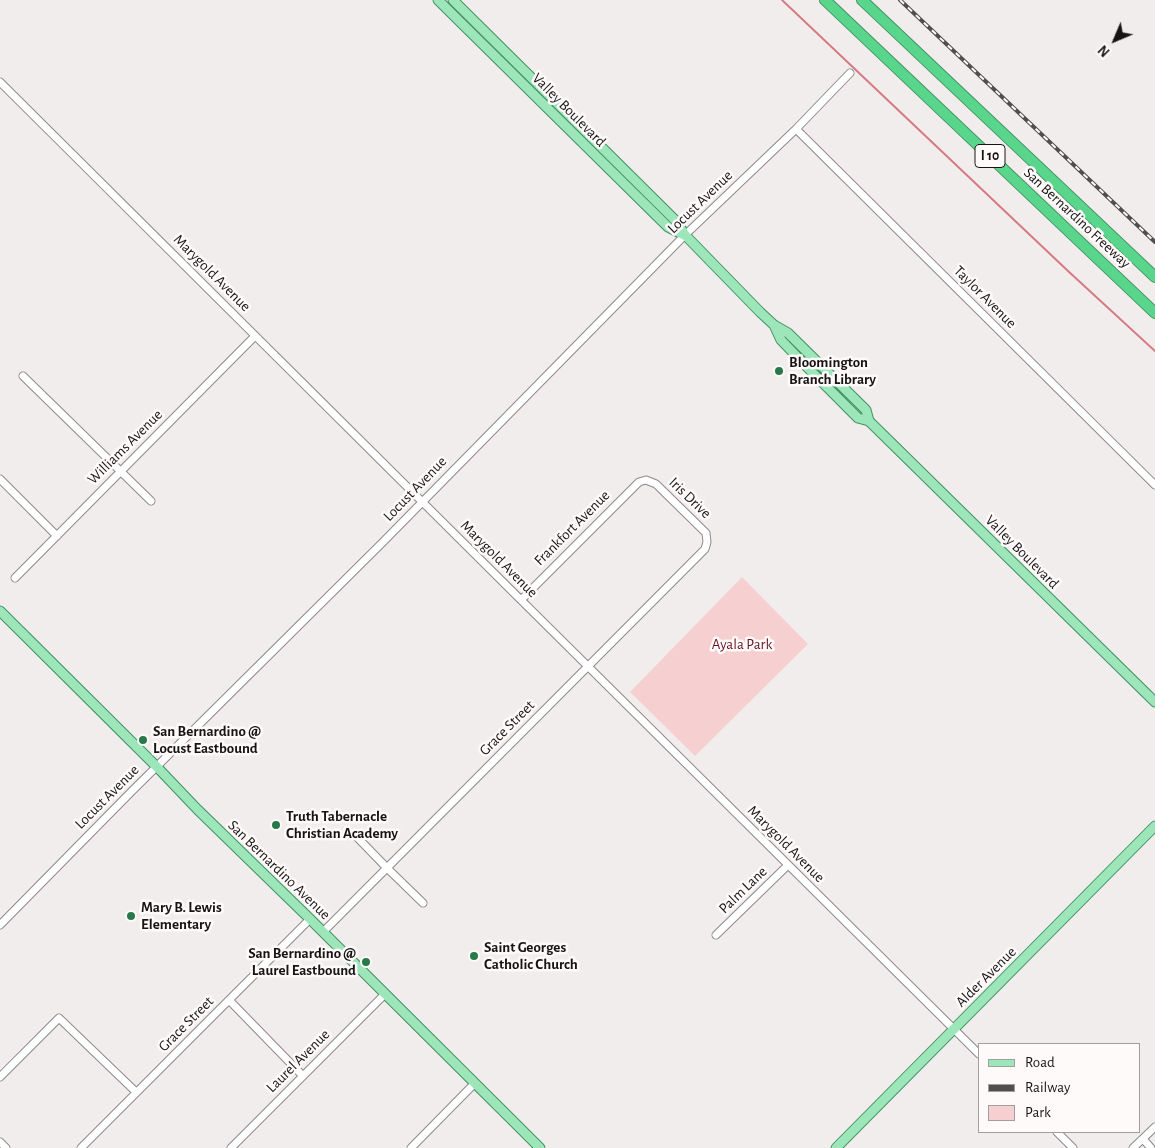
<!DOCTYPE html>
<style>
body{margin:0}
#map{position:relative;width:1155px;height:1148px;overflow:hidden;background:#f2eded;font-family:"Alegreya Sans",sans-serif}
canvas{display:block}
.legend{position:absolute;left:978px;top:1043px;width:162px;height:90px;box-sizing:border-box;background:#fffafa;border:1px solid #a29e9e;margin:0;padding:6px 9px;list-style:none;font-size:15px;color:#161414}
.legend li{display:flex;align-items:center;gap:10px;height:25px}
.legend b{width:25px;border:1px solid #a29e9e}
.north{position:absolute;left:1090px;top:15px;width:50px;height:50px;-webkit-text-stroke:4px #fffafa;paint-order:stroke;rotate:225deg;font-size:14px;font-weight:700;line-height:20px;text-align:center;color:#161414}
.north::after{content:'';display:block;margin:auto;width:18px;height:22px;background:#161414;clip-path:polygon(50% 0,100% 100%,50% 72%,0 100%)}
</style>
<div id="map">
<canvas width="1155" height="1148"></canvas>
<ul class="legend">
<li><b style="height:6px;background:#9ce6ba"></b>Road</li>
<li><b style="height:6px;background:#514e4e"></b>Railway</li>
<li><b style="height:14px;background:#f6cfd1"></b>Park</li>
</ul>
<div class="north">N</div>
</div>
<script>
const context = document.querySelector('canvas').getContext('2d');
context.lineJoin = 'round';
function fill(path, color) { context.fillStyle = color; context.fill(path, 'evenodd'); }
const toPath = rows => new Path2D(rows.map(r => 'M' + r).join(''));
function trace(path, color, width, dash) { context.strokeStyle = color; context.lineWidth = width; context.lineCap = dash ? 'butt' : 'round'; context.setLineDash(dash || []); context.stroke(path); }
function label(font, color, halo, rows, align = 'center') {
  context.font = font + ' "Alegreya Sans",sans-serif'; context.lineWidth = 5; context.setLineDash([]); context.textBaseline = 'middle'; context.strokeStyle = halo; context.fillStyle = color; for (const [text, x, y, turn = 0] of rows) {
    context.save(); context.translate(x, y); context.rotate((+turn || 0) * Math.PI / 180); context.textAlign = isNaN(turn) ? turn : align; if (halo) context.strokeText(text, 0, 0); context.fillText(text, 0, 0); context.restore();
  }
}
const green = toPath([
 [742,577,808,644,695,756,630,692]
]);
const stream = toPath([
 [782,0,1068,271,1155,351]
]);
const minor = toPath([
 [0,82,521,600,979,1054],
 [796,129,1155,485],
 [23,376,151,501],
 [0,479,57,536],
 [15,578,255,336],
 [355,835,387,868,423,903],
 [0,925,131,792,383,542,685,235,796,129,850,73],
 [323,932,705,549,707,542,706,533,656,484,646,480,639,482,521,600],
 [716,935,788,865],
 [229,1000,303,1076],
 [0,1077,59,1018,136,1092],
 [1057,1132,1073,1148],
 [1143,1139,1151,1148],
 [0,1142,6,1148],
 [81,1148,310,919],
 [231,1148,385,994],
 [411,1148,475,1083],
 [1133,1148,1155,1127]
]);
const major = toPath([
 [438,0,668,227,684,235],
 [453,0,677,222,685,235,760,312,774,325,788,333,866,410,869,421,1155,702],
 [774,325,781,340,806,366,858,418,869,421],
 [0,611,157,767,197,809,310,919,540,1148],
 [836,1148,1155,826]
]);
const highway = toPath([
 [825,0,1155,313],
 [862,0,1155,277]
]);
const rail = toPath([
 [900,0,1155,242]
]);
const markers = [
 [779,371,5,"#27794a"],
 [143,740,5,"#27794a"],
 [276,825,5,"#27794a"],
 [131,916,5,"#27794a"],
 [474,956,5,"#27794a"],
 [366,962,5,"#27794a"]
];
const shields = [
 [990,156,30]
];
const shieldNames = [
 ["I 10",990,156]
];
const streetNames = [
 ["Valley Boulevard",569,110,45],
 ["Locust Avenue",700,202,-44],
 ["San Bernardino Freeway",1077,218,43],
 ["Marygold Avenue",212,273,45],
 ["Taylor Avenue",985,297,45],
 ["Williams Avenue",125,447,-45],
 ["Locust Avenue",415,489,-46],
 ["Iris Drive",690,498,44],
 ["Frankfort Avenue",572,528,-45],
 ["Valley Boulevard",1022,552,45],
 ["Marygold Avenue",499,559,45],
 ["Grace Street",507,728,-45],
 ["Locust Avenue",107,797,-45],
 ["Marygold Avenue",786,844,45],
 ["San Bernardino Avenue",279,870,44],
 ["Palm Lane",743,890,-44],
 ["Alder Avenue",986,977,-45],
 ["Grace Street",186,1024,-45],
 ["Laurel Avenue",298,1061,-45]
];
const poiNames = [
 ["Bloomington",789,362],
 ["Branch Library",789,379],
 ["San Bernardino @",153,731],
 ["Locust Eastbound",153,748],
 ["Truth Tabernacle",286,816],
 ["Christian Academy",286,833],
 ["Mary B. Lewis",141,907],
 ["Elementary",141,924],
 ["Saint Georges",484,947],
 ["Catholic Church",484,964],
 ["San Bernardino @",356,953,"right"],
 ["Laurel Eastbound",356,970,"right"]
];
const parkNames = [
 ["Ayala Park",742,644]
];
fill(green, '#f6cfd1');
trace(stream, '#d57a83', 2);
trace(minor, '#8e898a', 9);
trace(major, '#429162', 11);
trace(highway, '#429162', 12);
trace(minor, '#fff', 7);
trace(major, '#9ce6ba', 9);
trace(highway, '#5ad58c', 10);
trace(rail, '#514e4e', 4);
trace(rail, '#fffafa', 2, [5.5]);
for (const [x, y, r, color] of markers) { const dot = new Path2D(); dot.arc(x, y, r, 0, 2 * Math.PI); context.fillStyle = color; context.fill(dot); trace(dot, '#fffafa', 2); }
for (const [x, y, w] of shields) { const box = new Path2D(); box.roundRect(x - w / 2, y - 11.5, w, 23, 4); context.fillStyle = '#fffafa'; context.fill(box); trace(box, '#161414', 1); }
label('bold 14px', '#161414', null, shieldNames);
label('15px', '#161414', '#fffafa', streetNames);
label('bold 15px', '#161414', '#fffafa', poiNames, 'left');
label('15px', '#661425', '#fffafa', parkNames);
</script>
